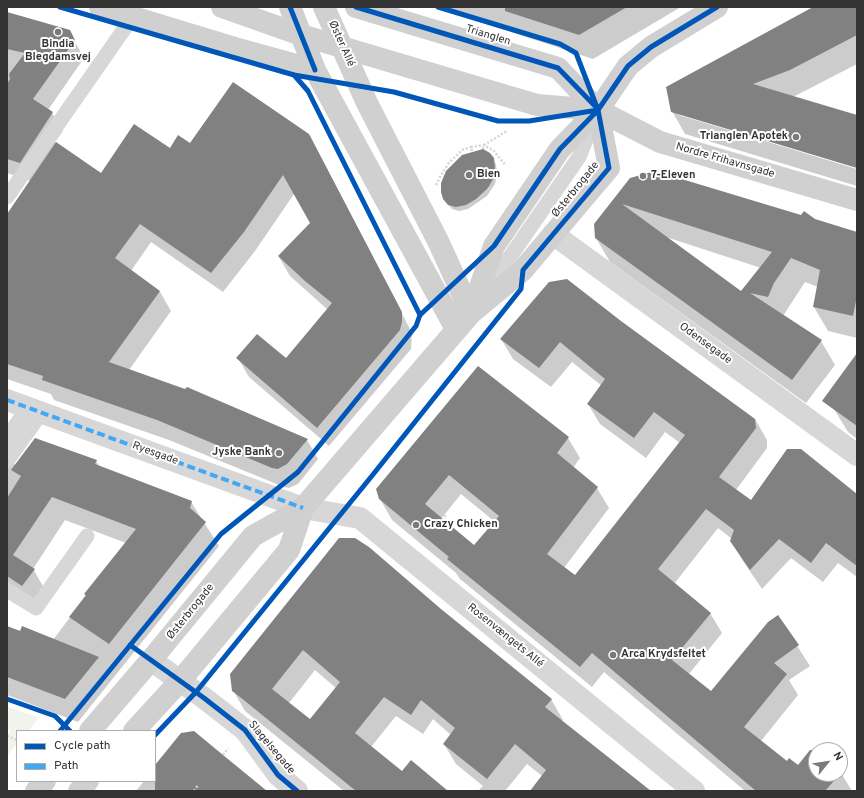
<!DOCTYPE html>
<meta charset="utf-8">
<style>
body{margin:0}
#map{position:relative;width:864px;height:798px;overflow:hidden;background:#fff;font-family:Overpass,sans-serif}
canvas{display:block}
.frame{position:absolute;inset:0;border:8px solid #333;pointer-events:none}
.legend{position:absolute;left:16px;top:730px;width:140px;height:52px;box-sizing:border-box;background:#fff;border:1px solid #adadad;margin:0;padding:5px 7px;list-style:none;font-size:12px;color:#333}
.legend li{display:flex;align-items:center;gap:8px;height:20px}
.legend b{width:20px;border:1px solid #adadad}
.north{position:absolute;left:808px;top:742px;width:40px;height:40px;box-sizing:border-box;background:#fff;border:1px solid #adadad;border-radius:50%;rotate:60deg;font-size:11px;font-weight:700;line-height:16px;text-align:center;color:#333}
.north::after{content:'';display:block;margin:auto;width:14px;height:18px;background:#7a7a7a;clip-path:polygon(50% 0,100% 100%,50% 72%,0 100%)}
</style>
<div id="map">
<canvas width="864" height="798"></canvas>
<div class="frame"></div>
<ul class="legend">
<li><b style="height:5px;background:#0057b8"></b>Cycle path</li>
<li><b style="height:5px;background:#3fa9f5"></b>Path</li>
</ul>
<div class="north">N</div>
</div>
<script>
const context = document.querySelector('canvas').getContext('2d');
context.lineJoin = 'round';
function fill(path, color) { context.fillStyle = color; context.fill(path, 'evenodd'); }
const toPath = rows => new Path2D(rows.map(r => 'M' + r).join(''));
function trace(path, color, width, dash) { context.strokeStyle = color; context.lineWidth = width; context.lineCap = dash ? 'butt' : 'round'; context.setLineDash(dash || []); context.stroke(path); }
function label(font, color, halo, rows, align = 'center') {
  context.font = font + ' Overpass,sans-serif'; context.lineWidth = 4; context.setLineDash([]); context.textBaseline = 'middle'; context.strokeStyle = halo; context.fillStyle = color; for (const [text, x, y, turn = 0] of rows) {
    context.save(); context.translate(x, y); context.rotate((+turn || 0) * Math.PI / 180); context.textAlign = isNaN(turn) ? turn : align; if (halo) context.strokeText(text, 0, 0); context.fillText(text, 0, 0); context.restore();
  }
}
const green = toPath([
 [7,706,39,718,28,731,17,731,17,744,7,756,7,740,10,730,7,729]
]);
const shadow = toPath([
 [435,7,681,7,593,59],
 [815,7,857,7,857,64,793,97,857,116,857,167,679,113,679,115,857,169,857,186,685,134,672,111],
 [7,13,69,31,84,58,48,110,52,113,63,131,55,142,102,174,190,144,233,83,310,136,412,333,411,349,329,446,249,377,238,358,286,359,328,310,290,276,279,257,311,223,294,194,255,251,223,292,151,242,131,271,160,292,171,311,129,370,307,440,318,459,298,484,289,488,284,487,169,440,54,400,51,394,7,379,7,215,31,181,7,173],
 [493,159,496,164,497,174,495,184,487,196,468,209,459,211,452,209,447,203],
 [631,179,815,220,857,233,857,338,828,331,814,307,818,287,805,282,783,316,821,341,835,365,806,403,610,262,596,238],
 [666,237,761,268,741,293],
 [621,322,755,419,767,440,767,448,736,490,751,501,857,496,857,577,838,563,823,582,791,558,762,589,743,561,731,541,732,539,718,528,674,584,710,613,722,633,689,674,711,692,778,616,810,666,789,680,798,695,761,741,787,762,798,766,814,748,816,750,816,774,840,774,840,771,852,791,745,791,604,672,592,687,460,579,456,573,392,520,380,499,377,490,568,438,580,458,573,468,597,488,609,508,564,568,575,577,680,443,665,432,646,458,600,424,588,404,602,386,572,362,551,387,513,359,501,339],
 [461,494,495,522,474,547,441,519],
 [857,372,857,439,848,432,834,409],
 [35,439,96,461,100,467,191,502,219,546,78,722,7,695,7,627,53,640,86,596,85,594,126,543,65,520,33,569,47,593,35,609,7,590,7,441,15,454,12,459,16,466],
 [340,539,440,610,551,699,563,720,561,722,648,791,531,791,542,776,527,764,506,790,508,791,478,791,483,786,456,764,444,744,451,735,433,719,423,734,396,716,371,747,402,772,440,791,344,791,245,711,233,690],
 [315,670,336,688,310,720,289,703],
 [155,767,266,791,136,791,144,781,155,781]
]);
const building = toPath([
 [505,7,627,7,579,35,505,11],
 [813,7,857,7,857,35,790,70,753,84,857,115,857,168,671,112,666,87],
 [7,12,70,30,75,40,33,99,53,112,20,163,7,159,7,84,10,79,9,74,25,53,7,49],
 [233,82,309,134,402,312,402,322,400,330,317,428,236,358,257,334,286,358,332,303,305,281,278,256,310,223,283,175,244,232,211,273,140,224,115,258,160,291,109,362,185,389,187,387,308,439,287,464,278,469,272,468,157,420,42,380,43,376,7,364,7,214,56,142,101,173,134,124,170,148,178,135,190,143],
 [483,149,490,153,494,158,495,169,493,179,488,188,476,199,466,205,456,207,448,205,443,199,441,192,441,183,446,171,462,155],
 [655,171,801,215,804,211,815,219,857,232,857,296,853,316,813,307,820,270,791,258,774,283,768,297,750,293,822,340,792,380,595,238,594,224,630,178],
 [622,204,772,252,741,291],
 [567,279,621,321,755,419,756,428,719,477,751,500,787,449,801,449,857,494,857,566,826,543,811,563,779,539,750,570,730,541,734,530,706,509,658,569,711,613,672,660,711,691,768,622,778,615,799,645,774,663,787,674,744,727,787,761,789,758,798,765,810,750,816,750,816,774,840,774,825,791,756,791,592,653,580,667,447,559,449,557,379,499,376,489,478,366,569,437,557,453,598,487,547,554,575,575,685,435,654,412,634,438,587,404,605,379,560,342,539,368,500,339,549,282],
 [449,475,499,516,474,545,425,504],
 [857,353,857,426,822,401],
 [35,438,97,460,95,464,192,501,190,508,206,522,109,644,69,617,86,595,84,594,136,529,52,497,13,555,35,569,22,586,7,576,7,498,21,476,11,470],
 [339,538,355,538,369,547,441,609,552,699,545,707,651,791,530,791,546,770,515,744,487,779,443,744,455,728,421,700,411,715,384,697,355,733,402,771,411,760,448,791,356,791,240,697,232,691,230,674],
 [303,650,340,682,310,719,272,689],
 [7,626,20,631,22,626,99,657,65,699,7,677],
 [194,731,223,755,267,791,155,791,155,765,181,733]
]);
const path = toPath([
 [483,149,484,145,507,131],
 [472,151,471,147,484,145,494,151,506,166],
 [436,185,440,177,448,164,462,150,471,147],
 [488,188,491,190],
 [442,520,446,515],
 [7,687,10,679],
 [7,736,17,740],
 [223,755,228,748],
 [194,791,198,785]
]);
const lane = toPath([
 [7,197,127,25,129,17],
 [483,296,579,157,595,117],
 [7,438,28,407],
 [7,461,42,412],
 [7,590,36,608,87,536]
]);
const street = toPath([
 [553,234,857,455],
 [7,400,303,508,360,518,694,791],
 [151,660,204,698,245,730,278,775,297,791]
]);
const secondary = toPath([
 [100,7,235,48,315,70],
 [222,7,301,35,537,105,598,110],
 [290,7,315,70,456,329],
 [324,7,367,103,438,241,471,313],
 [356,7,558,68,598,110,660,142,857,200],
 [471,313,494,246,560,149,598,110,628,66,651,47,717,7],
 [90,731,151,660,253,536,303,508,471,313,523,270,609,168,598,110],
 [134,731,180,681,289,550,303,508],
 [36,791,45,781],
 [79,791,88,781]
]);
const quiet = toPath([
 [7,400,303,508]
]);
const cycleway = toPath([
 [60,7,294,75,394,92,498,121,529,121,598,110,576,53,560,44,438,7],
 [290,7,315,70],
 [356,7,558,68,595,106],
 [294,75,308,91,420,315],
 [130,645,204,698,245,730,278,775,297,791],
 [7,699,55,716,70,731],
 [60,731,221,534,298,472,416,326,420,315,494,246,560,149,598,110,628,66,651,47,717,7],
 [155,735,196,692,371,477,521,289,523,270,609,168,598,110]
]);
const markers = [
 [58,32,4,"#7a7a7a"],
 [796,137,4,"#7a7a7a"],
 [469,175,4,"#7a7a7a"],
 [643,176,4,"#7a7a7a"],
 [279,453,4,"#7a7a7a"],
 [416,525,4,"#7a7a7a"],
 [613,655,4,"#7a7a7a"]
];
const streetNames = [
 ["Trianglen",488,36,17],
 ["Øster Allé",341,44,66],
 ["Nordre Frihavnsgade",725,161,16],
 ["Østerbrogade",576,190,-51],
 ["Odensegade",705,344,36],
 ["Ryesgade",155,454,20],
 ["Østerbrogade",191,612,-51],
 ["Rosenvængets Allé",505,636,39],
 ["Slagelsegade",271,748,50]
];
const poiNames = [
 ["Bindia",58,45,"center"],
 ["Blegdamsvej",58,58,"center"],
 ["Trianglen Apotek",788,137,"right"],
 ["Bien",477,175],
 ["7-Eleven",651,176],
 ["Jyske Bank",271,453,"right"],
 ["Crazy Chicken",424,525],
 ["Arca Krydsfeltet",621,655]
];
fill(green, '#f1f4ed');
fill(shadow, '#0003');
fill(building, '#818181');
trace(path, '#d5d5d5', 2.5, [2, 2]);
trace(lane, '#d7d7d7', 15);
trace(street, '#d7d7d7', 22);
trace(secondary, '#d0d0d0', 22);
trace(quiet, '#3fa9f5', 4, [8, 4]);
trace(cycleway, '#0057b8', 5);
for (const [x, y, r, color] of markers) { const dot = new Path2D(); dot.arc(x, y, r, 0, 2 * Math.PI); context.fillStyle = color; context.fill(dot); trace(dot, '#fff', 1.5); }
label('11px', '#333', '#fff', streetNames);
label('bold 11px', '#333', '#fff', poiNames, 'left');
</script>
